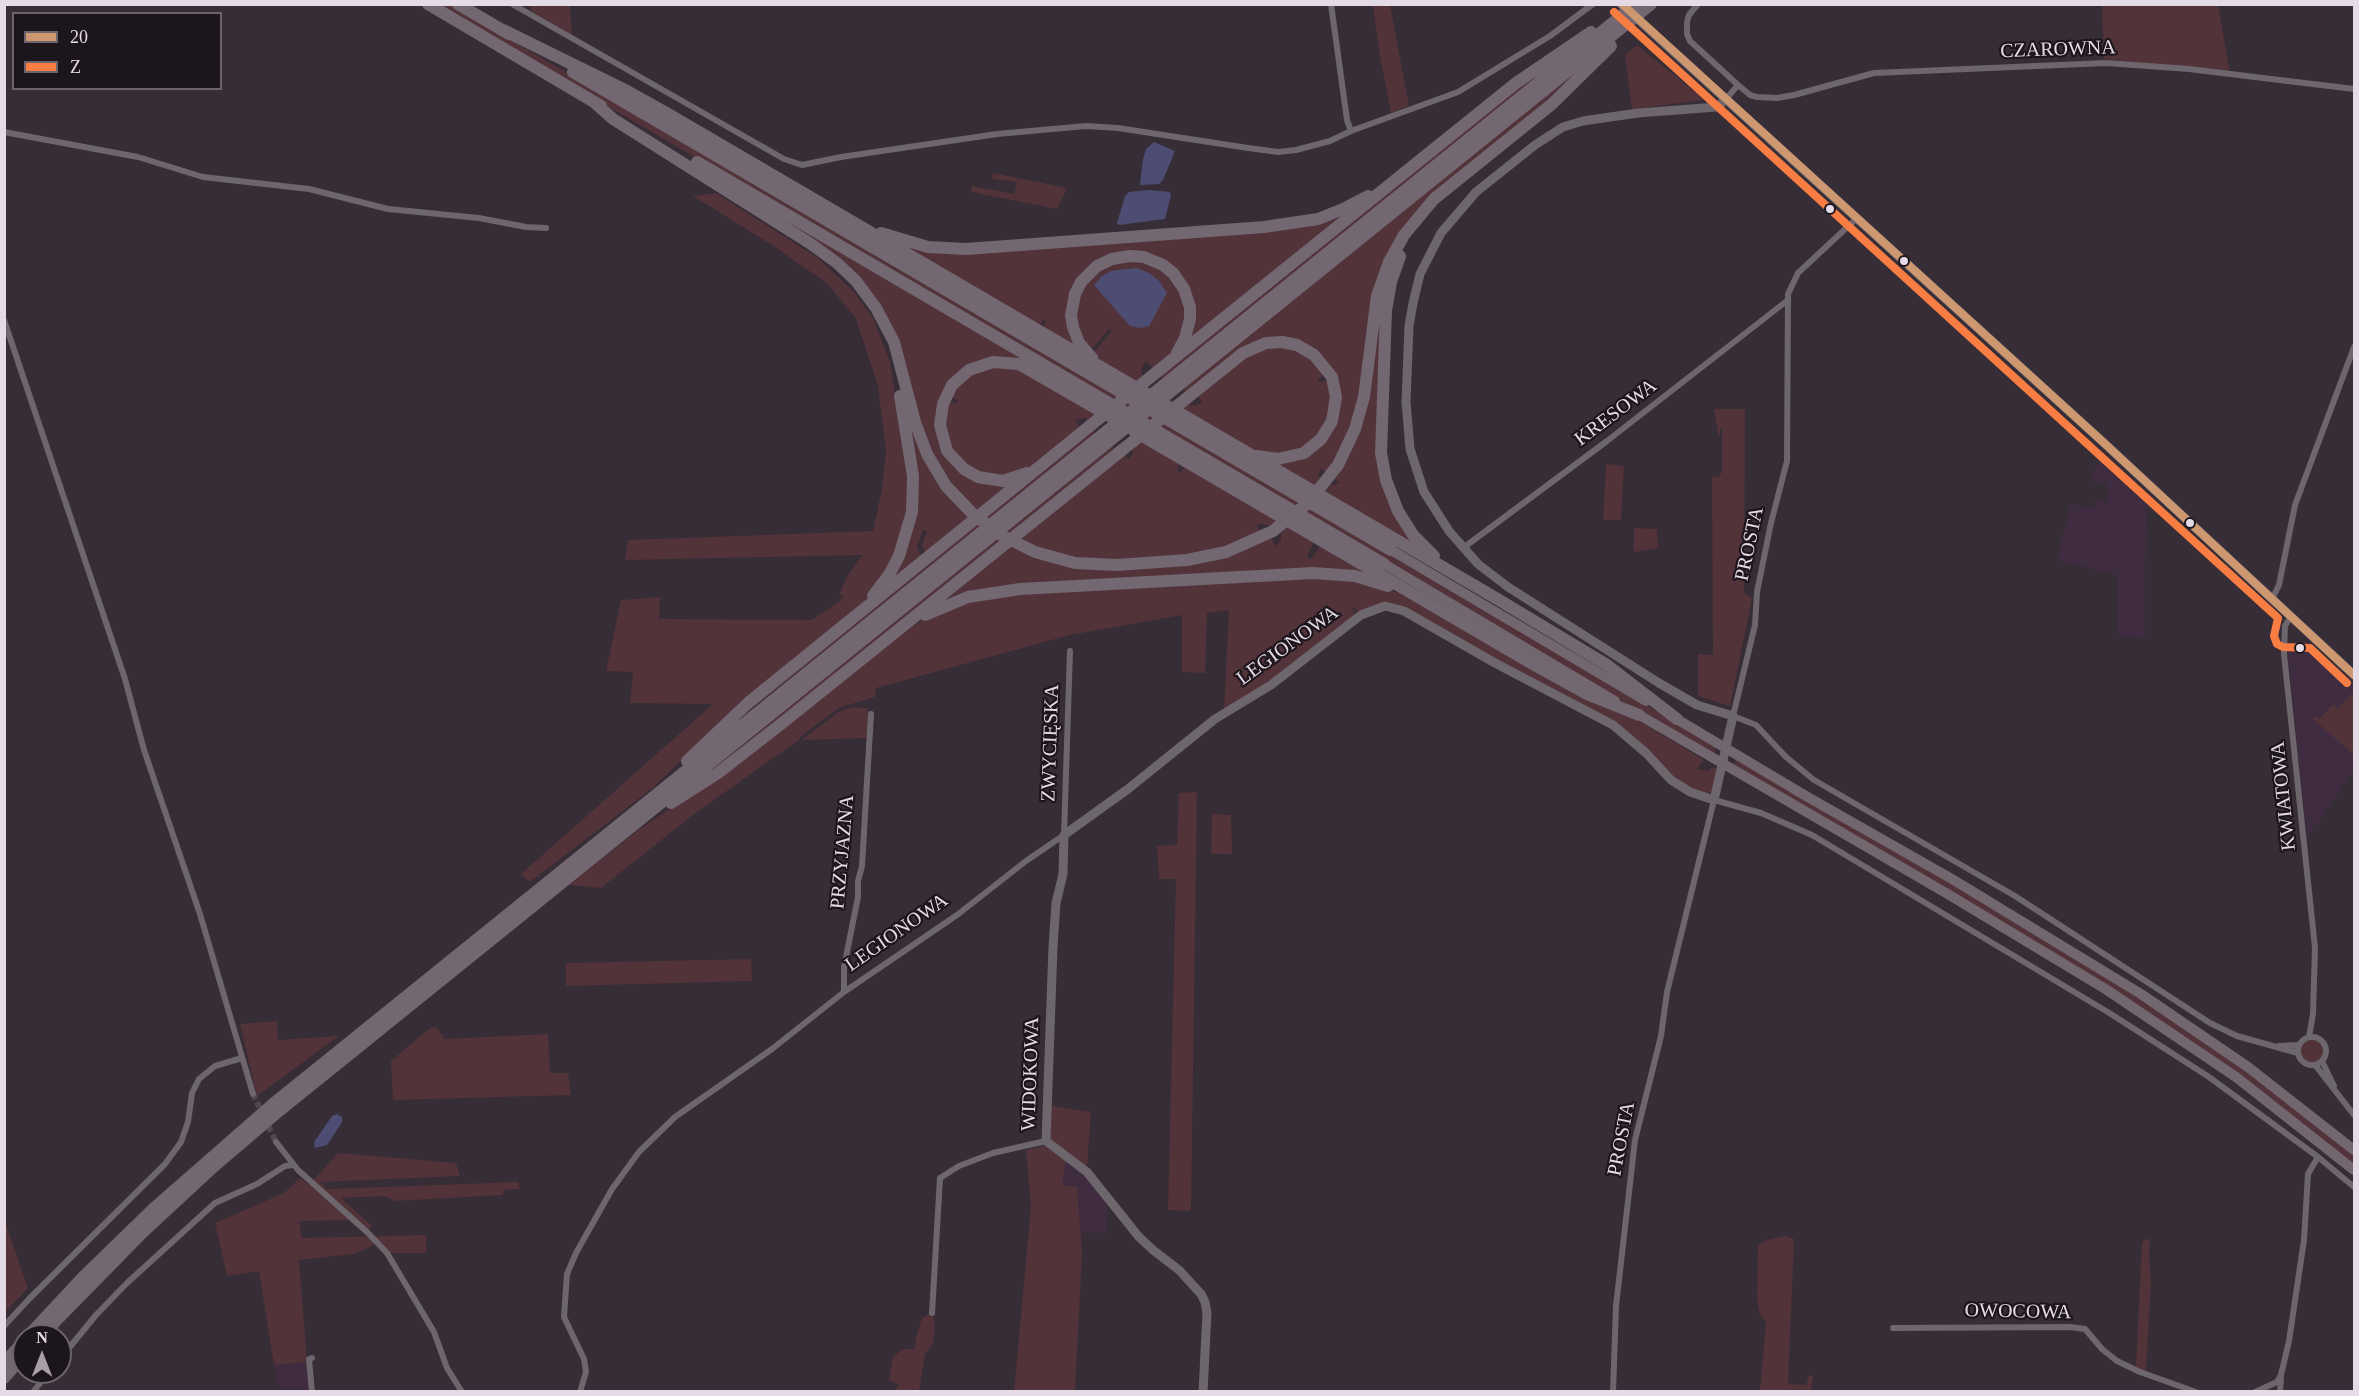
<!DOCTYPE html>
<meta charset="utf-8">
<style>
body{margin:0}
#map{position:relative;width:2359px;height:1396px;overflow:hidden;background:#362d36;font-family:Georgia,serif}
canvas{display:block}
.frame{position:absolute;inset:0;border:6px solid #e5dbe6;pointer-events:none}
.legend{position:absolute;left:12px;top:12px;width:210px;height:78px;box-sizing:border-box;background:#1c151c;border:2px solid #6c646d;margin:0;padding:8px 10px;list-style:none;font-size:18px;color:#e5dbe6}
.legend li{display:flex;align-items:center;gap:12px;height:30px}
.legend b{width:30px;border:2px solid #6c646d}
.north{position:absolute;left:12px;top:1324px;width:60px;height:60px;box-sizing:border-box;background:#1c151c;border:2px solid #6c646d;border-radius:50%;rotate:0deg;font-size:16px;font-weight:700;line-height:24px;text-align:center;color:#e5dbe6}
.north::after{content:'';display:block;margin:auto;width:21px;height:27px;background:#a89ea8;clip-path:polygon(50% 0,100% 100%,50% 72%,0 100%)}
</style>
<div id="map">
<canvas width="2359" height="1396"></canvas>
<div class="frame"></div>
<ul class="legend">
<li><b style="height:8px;background:#cd976f"></b>20</li>
<li><b style="height:8px;background:#f77d43"></b>Z</li>
</ul>
<div class="north">N</div>
</div>
<script>
const context = document.querySelector('canvas').getContext('2d');
context.lineJoin = 'round';
function fill(path, color) { context.fillStyle = color; context.fill(path, 'evenodd'); }
const toPath = rows => new Path2D(rows.map(r => 'M' + r).join(''));
function trace(path, color, width, dash) { context.strokeStyle = color; context.lineWidth = width; context.lineCap = dash ? 'butt' : 'round'; context.setLineDash(dash || []); context.stroke(path); }
function label(font, color, halo, rows, align = 'center') {
  context.font = font + ' Georgia,serif'; context.lineWidth = 4.5; context.setLineDash([]); context.textBaseline = 'middle'; context.strokeStyle = halo; context.fillStyle = color; for (const [text, x, y, turn = 0] of rows) {
    context.save(); context.translate(x, y); context.rotate((+turn || 0) * Math.PI / 180); context.textAlign = isNaN(turn) ? turn : align; if (halo) context.strokeText(text, 0, 0); context.fillText(text, 0, 0); context.restore();
  }
}
const built = toPath([
 [2100,462,2146,504,2145,638,2118,637,2118,575,2057,560,2071,504,2093,509,2096,500,2108,502,2107,483,2092,481,2094,469],
 [2307,642,2354,687,2354,769,2307,838,2287,643],
 [1066,1161,1077,1166,1106,1198,1106,1233,1080,1233,1077,1187,1061,1185],
 [307,1362,309,1391,279,1391,274,1365]
]);
const green = toPath([
 [435,5,451,5,1716,746,1714,755],
 [530,5,570,5,572,35,531,11],
 [1373,5,1390,5,1409,106,1391,113,1379,51],
 [2102,5,2218,5,2230,73,2104,59],
 [1580,42,1163,379,1161,377,1155,382,1152,380,1467,126],
 [1637,45,1705,100,1632,109,1625,55],
 [1590,60,1400,234,1361,393,1341,452,1326,473,1321,468,1318,475,1321,480,1313,489,1266,462,1284,462,1335,423,1329,368,1271,339,1182,397,1180,396,1185,391,1183,388],
 [993,173,1067,188,1057,209,971,192,972,186,1014,194,1017,182,992,179],
 [713,178,1152,434,1205,466,1028,366,967,368,938,415,961,470,1018,481,977,513,938,467,870,293],
 [716,193,818,258,854,292,873,318,890,362,910,485,901,545,876,588,861,604,726,717,654,787,530,882,521,874,713,704,630,703,633,672,606,671,621,600,660,597,659,619,812,620,840,601,843,595,839,595,847,577,862,555,625,560,628,540,873,531,882,489,886,451,878,386,856,319,828,284,772,245,693,196],
 [1360,206,1185,346,1191,329,1176,274,1118,254,1071,298,1082,353,1043,328,1046,322,1043,320,1039,326,888,240,915,247,1237,233],
 [1121,260,1150,262,1173,278,1187,309,1182,338,1168,357,1153,369,1146,361,1141,370,1143,377,1136,383,1096,358,1094,352,1112,331,1109,329,1090,351,1076,325,1078,297,1092,274],
 [1380,309,1379,462,1426,554,1323,495,1332,484,1335,485,1339,483,1335,479,1345,464],
 [1281,345,1312,357,1323,376,1318,378,1319,382,1329,380,1332,393,1327,426,1299,452,1261,454,1179,408,1186,402,1193,406,1201,403,1202,402,1196,394,1246,354],
 [992,366,1021,370,1098,413,1089,421,1084,418,1075,420,1080,428,1025,471,1008,476,975,471,957,457,944,432,948,402,957,403,958,400,951,397,964,378],
 [1714,409,1745,409,1744,592,1752,599,1730,706,1698,696,1698,654,1713,655,1712,477,1718,477,1722,472,1722,429,1720,428,1720,435,1718,434],
 [911,426,922,455,970,519,925,552,922,545,927,532,923,530,917,546,921,556,882,591,906,547],
 [1095,427,1097,428,1094,432,1095,434,700,751,734,718],
 [1141,438,1180,462,1177,470,1180,473,1186,466,1280,519,1270,526,1259,524,1257,526,1262,533,1208,553,1107,562,1054,554,1020,540,1123,452,1128,459,1130,458,1133,453,1132,445],
 [1121,442,1125,444,838,672,680,795,1112,445,1114,448],
 [1606,464,1624,466,1621,520,1603,520],
 [1290,526,1314,541,1307,557,1311,559,1321,545,1386,582,1359,575,1015,587,933,608,1007,546,1055,563,1233,555,1271,538,1276,546,1281,540,1281,532],
 [1634,528,1657,529,1658,548,1634,552],
 [1329,577,1384,587,1403,595,1637,720,1704,760,1697,769,1708,771,1713,767,1718,769,1711,792,1706,794,1683,786,1651,753,1532,679,1402,607,1359,612,1353,607,1352,608,1355,615,1285,672,1224,710,1229,610,1207,613,1205,673,1182,672,1182,615,1070,635,876,688,875,697,838,708,800,737,799,740,694,814,601,888,569,885,637,831,714,779,890,642,919,622,945,609,994,596],
 [2354,691,2354,755,2313,719,2315,716,2319,719,2333,704,2338,708],
 [852,707,868,708,867,738,802,740,839,712],
 [1736,757,2041,936,2208,1043,2354,1154,2354,1165,2239,1076,1734,767],
 [1197,792,1191,1209,1190,1211,1168,1210,1176,879,1159,879,1157,846,1177,845,1179,793],
 [1212,814,1231,815,1232,854,1211,854],
 [751,959,752,981,566,986,566,963],
 [277,1021,278,1040,339,1036,257,1096,240,1024],
 [436,1027,445,1039,548,1034,550,1073,568,1073,571,1095,393,1100,391,1061,430,1028],
 '2301 1051a11 11 0 1 1 22 0a11 11 0 1 1-22 0Z',
 [1050,1106,1091,1112,1087,1167,1051,1140],
 [1044,1146,1066,1161,1062,1185,1077,1187,1082,1253,1075,1391,1014,1392,1031,1206,1026,1150],
 [338,1153,456,1163,460,1176,320,1182,327,1189,518,1182,520,1189,503,1190,503,1195,395,1201,384,1196,341,1198,372,1226,367,1232,354,1220,299,1221,302,1238,426,1235,426,1253,387,1253,378,1243,354,1254,299,1260,307,1362,274,1365,259,1271,227,1276,215,1223,284,1193,300,1178,309,1185],
 [5,1222,28,1288,5,1312,4,1312],
 [1785,1236,1794,1239,1788,1384,1806,1385,1809,1376,1813,1375,1811,1391,1760,1391,1766,1323,1760,1314,1757,1299,1758,1245,1767,1240],
 [2150,1238,2149,1255,2151,1280,2146,1371,2136,1367,2142,1242],
 [932,1313,935,1326,933,1343,925,1354,919,1391,895,1391,899,1384,889,1380,893,1357,903,1349,915,1349,916,1337,922,1318]
]);
const water = toPath([
 [1154,142,1175,151,1163,180,1159,184,1140,185,1143,159,1146,149],
 [1148,190,1170,192,1171,195,1165,219,1119,225,1117,223,1125,196,1129,192],
 [1136,268,1149,273,1159,281,1167,293,1149,326,1141,328,1130,326,1094,285,1102,276,1111,271],
 [337,1114,342,1117,342,1122,327,1145,315,1148,314,1142,332,1116]
]);
const streetTunnel = toPath([
 [253,1094,276,1142]
]);
const street = toPath([
 [512,4,784,159,802,165,841,157,997,134,1086,126,1118,128,1248,148,1278,152,1296,150,1330,141,1351,131,1458,92,1550,36,1593,4],
 [1331,4,1347,120,1351,131],
 [1698,4,1689,15,1687,22,1687,34,1690,41,1738,85,1750,95,1757,97,1777,98,1794,95,1874,73,2106,63,2189,69,2354,89],
 [1726,99,1738,85],
 [4,132,138,157,203,177,309,189,388,209,479,218,526,227,546,228],
 [1857,218,1798,273,1788,294,1787,461,1771,523,1757,592,1755,625,1733,716,1756,725,1786,757,1814,780,2015,896,2210,1023,2237,1036,2298,1053],
 [4,320,125,679,144,750,200,914,253,1094],
 [1463,548,1607,441,1788,300],
 [2272,599,2279,585,2295,505,2354,347],
 [2291,616,2285,626,2284,654,2315,948,2313,1014,2309,1037],
 [844,992,844,967,858,897,858,881,862,866,871,714],
 '2298 1051a14 14 0 1 1 28 0a14 14 0 1 1-28 0Z',
 [2279,1046,2299,1045],
 [2322,1061,2334,1086],
 [2315,1065,2354,1115],
 [276,1142,298,1170,367,1232,387,1253,434,1332,447,1368,462,1392],
 [932,1313,940,1178,959,1166,993,1153,1046,1141],
 [4,1326,30,1298,165,1164,181,1142,188,1122,192,1093,199,1079,215,1066,242,1058],
 [1893,1328,2070,1327,2085,1329,2102,1349,2117,1361,2140,1372,2196,1392],
 [312,1358,309,1359,312,1392],
 [60,1359,96,1315,127,1283,215,1203,257,1184,285,1166,293,1165],
 [33,1392,49,1372],
 [580,1392,586,1372,584,1359,564,1317,567,1274,576,1253,612,1189,639,1152,675,1117,772,1049,844,992,957,915,1026,861,1064,835,1070,651],
 [1613,1392,1616,1306,1635,1140,1661,1036,1667,992,1714,800,1761,813,1812,835,2111,1014,2209,1077,2318,1157,2354,1187],
 [2255,1392,2277,1382,2281,1375,2289,1341,2304,1240,2308,1174,2318,1157],
 [2280,1392,2281,1378]
]);
const secondary = toPath([
 [1621,4,2103,442,2354,675],
 [1203,1392,1207,1313,1205,1302,1201,1294,1179,1270,1153,1250,1139,1237,1087,1172,1046,1141,1053,947,1056,903,1063,874,1064,835,1128,789,1215,719,1271,685,1361,615,1385,606,1404,611,1495,663,1613,725,1646,753,1671,780,1690,792,1714,800,1733,716,1697,705,1659,683,1508,587,1478,564,1449,531,1424,492,1410,449,1406,402,1409,326,1413,303,1420,274,1441,233,1476,192,1535,145,1563,127,1583,121,1638,113,1717,107,1726,99]
]);
const primary = toPath([
 [1391,550,1646,701],
 [1384,564,1615,701],
 [1634,712,1946,893,2107,990,2236,1077,2354,1170],
 [1670,715,1806,796,1952,879,2141,994,2248,1067,2354,1150]
]);
const highway = toPath([
 [428,4,601,106],
 [458,4,509,34],
 [503,30,627,91,670,115,1494,597,1607,665,1677,719],
 [573,72,1391,550],
 [595,103,613,119,811,244,837,263,856,281,876,308,894,342,915,422,927,454,946,486,972,513,1001,535,1035,552,1075,563,1117,565,1187,560,1226,552,1273,531,1308,503,1338,465,1355,429,1364,397,1377,296,1389,262,1404,235,1434,199,1552,104,1611,46],
 [697,162,1384,564],
 [881,233,928,247,966,249,1264,227,1318,219,1343,209,1368,196],
 [1400,256,1391,282,1386,311,1381,453,1386,480,1398,511,1413,535,1434,556],
 [1092,358,1079,343,1073,327,1071,315,1075,294,1081,282,1097,266,1112,259,1130,256,1144,257,1163,265,1173,273,1184,289,1190,307,1190,319,1185,338,1177,353],
 [1134,431,1538,667,1587,694,1639,715],
 [1027,473,1003,481,978,477,964,469,947,451,940,425,943,404,952,385,969,370,993,362,1019,364,1111,417],
 [873,596,889,575,899,556,912,512,913,476,900,396],
 [925,615,968,597,1020,589,1313,573,1355,576,1388,586],
 [687,761,748,703,1091,425,1516,83,1591,32],
 [671,803,718,773,781,724,1243,353,1266,343,1282,342,1297,345,1314,355,1332,377,1336,397,1332,421,1321,439,1304,453,1278,459,1257,456],
 [28,1336,82,1278,153,1209,273,1104,1636,4],
 [41,1336,143,1232,211,1169,279,1111,1651,4],
 [4,1363,24,1341],
 [4,1378,24,1355]
]);
const bus1 = toPath([
 [1622,4,2103,442,2354,675]
]);
const bus2 = toPath([
 [1614,12,2278,618,2274,636,2277,644,2283,647,2310,648,2347,683]
]);
const markers = [
 [1830,209,5,"#e5dbe6"],
 [1904,261,5,"#e5dbe6"],
 [2190,523,5,"#e5dbe6"],
 [2300,648,5,"#e5dbe6"]
];
const streetNames = [
 ["CZAROWNA",2058,50,-2],
 ["KRESOWA",1616,413,-37],
 ["PROSTA",1750,544,-78],
 ["LEGIONOWA",1288,646,-36],
 ["ZWYCIĘSKA",1051,743,-88],
 ["KWIATOWA",2284,796,-96],
 ["PRZYJAZNA",843,852,-85],
 ["LEGIONOWA",897,933,-35],
 ["WIDOKOWA",1031,1074,-88],
 ["PROSTA",1622,1139,-79],
 ["OWOCOWA",2018,1312,1]
];
fill(built, '#402c40');
fill(green, '#52333a');
fill(water, '#4d4d74');
trace(streetTunnel, '#504750', 6, [6, 3]);
trace(street, '#6d666d', 6);
trace(secondary, '#6d666d', 9);
trace(primary, '#72666f', 10);
trace(highway, '#736771', 12);
trace(bus1, '#cd976f', 8);
trace(bus2, '#f77d43', 8);
for (const [x, y, r, color] of markers) { const dot = new Path2D(); dot.arc(x, y, r, 0, 2 * Math.PI); context.fillStyle = color; context.fill(dot); trace(dot, '#1c151c', 2); }
label('20px', '#e5dbe6', '#1c151c', streetNames);
</script>
